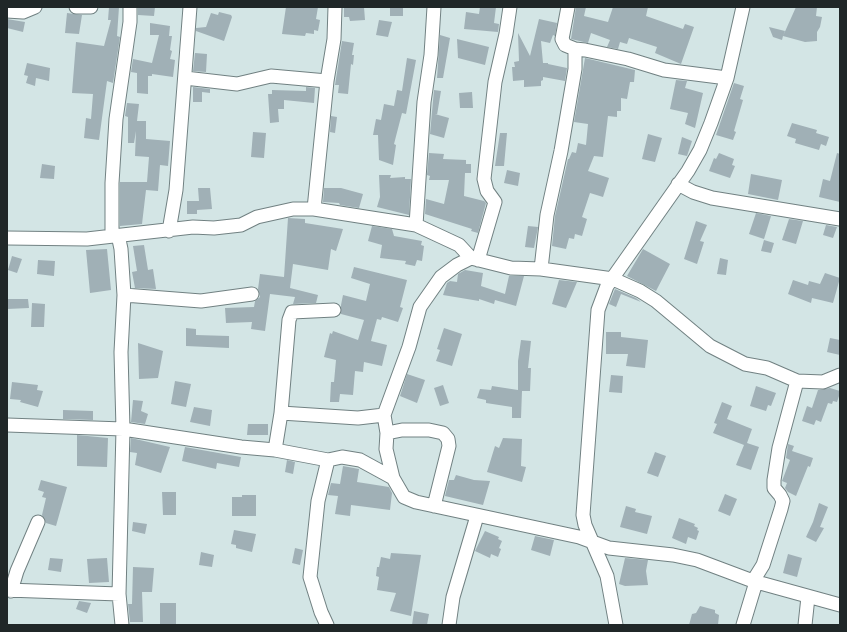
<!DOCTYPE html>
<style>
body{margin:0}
#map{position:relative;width:847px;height:632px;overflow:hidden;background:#d3e5e5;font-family:Helvetica,sans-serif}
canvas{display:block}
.frame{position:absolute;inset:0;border:8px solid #202728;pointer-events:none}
</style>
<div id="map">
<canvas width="847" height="632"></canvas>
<div class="frame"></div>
</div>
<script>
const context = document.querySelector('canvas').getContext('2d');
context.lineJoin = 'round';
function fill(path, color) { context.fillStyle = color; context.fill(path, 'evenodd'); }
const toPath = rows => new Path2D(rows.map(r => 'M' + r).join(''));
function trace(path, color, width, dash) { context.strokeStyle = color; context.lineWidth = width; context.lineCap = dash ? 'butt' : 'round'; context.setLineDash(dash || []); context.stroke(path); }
const building = toPath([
 [109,7,119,7,117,36,120,37,113,83,107,81,99,140,84,138,86,118,91,119,93,94,72,93,76,42,104,46,111,20,108,20],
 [138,7,155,7,154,16,138,15],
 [286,7,318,7,316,19,320,20,318,31,314,30,314,34,306,33,305,36,282,34],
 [344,7,364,7,365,20,350,21,349,17,344,17],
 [390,7,403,7,403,16,390,16],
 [480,7,496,7,494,23,499,24,498,32,464,29,466,12,479,14],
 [576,7,586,7,584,16,608,22,613,7,648,7,646,16,683,29,685,24,694,27,681,64,655,53,657,47,629,38,627,44,620,42,618,49,607,47,610,40,591,33,588,43,571,39],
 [796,7,817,7,816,16,822,17,820,27,817,32,817,41,805,42,783,36,782,40,773,37,769,27,785,31,783,36],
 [219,12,231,15,232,17,224,41,196,31,196,28,206,27,211,13,218,15],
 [67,13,82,15,79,34,65,33],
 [7,19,25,22,23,32,7,28],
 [539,19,557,23,555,36,553,35,550,43,541,41,543,63,548,63,548,64,567,68,565,81,543,77,543,80,541,81,541,86,524,87,524,80,513,81,512,67,515,67,514,62,519,61,518,33,530,56],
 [379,20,392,22,388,37,376,35],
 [150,23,170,26,169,36,172,36,170,50,172,51,170,59,175,60,173,77,152,74,152,76,148,76,148,94,137,93,137,73,131,72,133,59,152,63,159,35,150,35],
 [440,35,450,38,443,78,437,78],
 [457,39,489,47,485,65,458,58],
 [342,41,354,43,352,55,354,55,353,65,351,64,348,94,338,93,339,85,335,85],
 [195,53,207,54,206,72,193,71],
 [407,58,416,60,406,114,402,113,394,144,396,145,393,165,379,160,378,135,373,135,376,119,381,120,384,104,394,106,397,90,402,91],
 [585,58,635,70,634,82,630,82,627,99,621,98,621,111,617,111,617,117,608,116,603,157,594,156,588,171,609,178,603,197,590,193,582,217,587,219,582,236,575,234,574,239,569,238,566,249,552,246,555,216,568,159,569,159,572,152,576,153,578,143,586,145,588,124,574,122],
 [27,63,50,68,49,81,36,78,35,86,26,83,28,76,24,75],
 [676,80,687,81,685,88,703,93,695,128,685,124,688,113,670,109],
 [734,83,744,86,740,99,743,100,734,131,736,132,733,140,716,135],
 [193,87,210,89,210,93,202,92,202,102,193,102],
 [306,87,315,88,314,103,284,100,284,109,278,109,279,122,270,123,268,94,272,94,272,90,306,91],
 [434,90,441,91,437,115,435,114,449,118,444,138,430,134],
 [472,92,473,108,460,108,459,93],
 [127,103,139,104,137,121,146,121,146,139,170,141,168,166,160,165,158,191,146,190,142,224,120,226,120,182,147,182,149,157,135,156,136,131,134,143,128,143,128,117,125,116],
 [331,116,337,117,335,133,330,132],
 [792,123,817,130,816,133,829,137,826,146,821,144,819,150,795,143,796,139,787,136],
 [253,132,266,133,264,158,251,157],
 [500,133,507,133,504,166,495,166],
 [648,134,662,138,655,162,642,159],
 [682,137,692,141,687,156,678,154],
 [429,153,444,154,443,159,466,160,466,164,471,164,471,173,465,173,464,196,484,201,486,203,478,233,471,231,472,229,425,214,426,199,444,204,449,180,429,180,430,176,427,175],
 [719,153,734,159,732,165,735,166,730,178,709,171,714,158,716,159],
 [837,153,840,154,840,202,819,197,823,179,830,181],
 [42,164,55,166,54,179,40,178],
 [507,170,520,173,518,186,504,183],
 [751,174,782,180,778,200,748,194],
 [379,175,391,175,390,178,405,177,405,179,411,179,409,215,377,207,380,197],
 [198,188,210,188,212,209,197,210,197,214,187,214,187,201,199,201],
 [324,188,341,188,363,194,359,208,340,205,339,203,323,202],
 [756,213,771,216,764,239,749,234],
 [288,218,305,219,305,223,343,229,336,251,331,249,328,270,293,264,290,288,318,295,316,303,293,304,295,297,270,294,265,331,251,329,252,322,226,323,225,308,254,307,255,301,260,297,258,289,260,274,284,277],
 [789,219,803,221,796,244,782,240],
 [696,221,707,225,700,241,704,242,697,264,684,259],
 [826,225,837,227,833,238,823,235],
 [372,226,392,229,394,236,422,241,421,245,424,246,422,261,417,260,415,266,405,264,406,261,380,258,382,245,368,241],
 [528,226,538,227,534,248,525,247],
 [764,240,774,243,771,253,761,251],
 [144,245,148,270,153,269,156,289,135,288,132,272,137,271,133,246],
 [107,249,111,290,90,293,86,250],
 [643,249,670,264,656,291,627,276],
 [12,256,22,259,17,273,8,270],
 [720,258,728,260,726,275,717,274],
 [38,260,55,261,54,276,37,274],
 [354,267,407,280,400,307,403,308,398,322,382,317,381,320,377,319,371,341,387,345,382,366,364,362,363,372,355,371,353,395,340,394,339,402,330,402,331,382,334,382,336,360,324,357,330,333,332,334,333,331,358,340,364,320,341,314,341,305,343,295,366,301,370,284,351,278],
 [465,270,483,273,481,286,505,294,509,276,524,276,516,306,495,300,494,304,479,299,479,301,443,295,447,283,450,281,457,282,458,274],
 [825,273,840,278,833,303,812,298,811,303,788,294,793,280,808,285,809,281,820,284],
 [559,280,577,282,566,308,552,304],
 [615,289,636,298,641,302,621,294,616,307,609,304],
 [7,299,28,299,29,308,7,309],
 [32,303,45,304,44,327,31,327],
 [186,328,196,329,196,335,229,336,229,348,186,346],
 [444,328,462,334,452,366,436,361,440,350,437,349],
 [606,332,621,332,621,337,648,340,645,368,626,366,628,354,606,354],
 [830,338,840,340,840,355,827,352],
 [521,340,531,341,528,368,531,368,530,391,522,391,521,418,512,418,512,407,486,403,486,400,477,398,480,389,491,390,492,386,518,390,518,361],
 [138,343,163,351,158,378,139,379],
 [407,374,425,380,417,403,400,396],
 [611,375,623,376,622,393,609,392],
 [175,381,191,384,186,407,171,404],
 [12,382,38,385,37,390,43,391,38,407,20,402,21,400,10,399],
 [443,385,449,403,440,406,434,388],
 [756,386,776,393,771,406,768,405,766,411,750,406],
 [830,388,840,391,840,393,837,402,833,401,832,404,828,403,821,422,816,420,814,425,802,421,807,406,812,408,818,390],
 [133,400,143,401,141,411,148,414,145,424,131,422],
 [722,402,732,406,727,419,752,429,747,443,759,447,751,470,736,465,744,445,713,433,717,424,714,423],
 [194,407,212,410,210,426,190,422],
 [63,410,93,411,93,420,63,419],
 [248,424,268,424,268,435,247,435],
 [77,435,108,438,107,467,77,466],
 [131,438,170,447,161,473,135,465,137,453,130,452],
 [503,438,522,439,521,466,526,467,522,482,487,472,495,446,499,448],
 [788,444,794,446,792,451,813,458,810,467,808,466,796,496,788,492,785,488,787,483,782,481,790,460,786,458],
 [185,447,241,457,239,467,217,463,216,469,182,461],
 [655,452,666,456,658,477,647,473],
 [287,460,295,462,293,474,285,472],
 [343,466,359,469,357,482,389,487,392,493,390,510,351,505,350,516,335,514,338,496,328,495,331,483,340,484],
 [456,475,474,480,490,481,483,505,445,496,449,480,454,480],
 [41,480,67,487,56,526,46,523,42,515,46,498,42,497,44,492,38,490],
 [162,492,176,492,176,515,163,515],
 [725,494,737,499,730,516,718,511],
 [242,495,256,495,256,516,232,516,232,497,242,497],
 [819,503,828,507,820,527,824,528,816,542,806,537,813,522],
 [626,506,636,509,635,512,652,516,647,534,620,527],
 [679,518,695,524,694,526,698,528,697,530,699,531,696,540,688,537,686,544,672,538],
 [133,522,147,524,145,534,132,531],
 [234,530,256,534,252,552,236,548,236,545,231,544],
 [485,531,499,537,498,539,502,541,499,548,501,549,498,557,491,554,490,558,475,551],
 [535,536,554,540,550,556,531,550],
 [295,548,303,550,300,565,292,563],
 [201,552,214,555,212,567,199,565],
 [391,553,421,555,411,616,390,611,396,593,377,590,379,577,376,576,377,567,379,567,381,557,390,559],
 [788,554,802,558,797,577,783,573],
 [50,558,63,559,61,572,48,570],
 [107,558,109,582,89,583,87,559],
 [625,558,648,560,646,571,648,585,625,586,619,584],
 [133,567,154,568,152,592,142,592,143,622,130,622,128,604,132,604],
 [79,601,91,603,87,613,76,609],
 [160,603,176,603,176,625,160,625],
 [700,606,715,610,715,613,719,615,718,625,689,625,692,614,696,613],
 [414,611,429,614,427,625,412,625]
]);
const minor = toPath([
 [76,7,91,7],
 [7,11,23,12,35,7],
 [575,49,585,50,628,59,664,70,727,78],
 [185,78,237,84,271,76,327,81],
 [678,184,693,192,712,198,840,219],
 [314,209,327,81,334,39,335,7],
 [416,225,424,102,431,55,434,7],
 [169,231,176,190,190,7],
 [118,235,121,249,124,295,121,352,123,429,119,594,122,625],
 [112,236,112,183,116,119,130,22,130,7],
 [7,238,87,239,193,227,214,228,241,225,257,217,293,209,314,209,416,225,459,245,471,258,511,268,541,269,613,279,640,291,656,301,710,346,745,364,767,368,797,381,823,382,840,375],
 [478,260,495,202,487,191,484,179,495,82,506,34,510,7],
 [541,269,547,215,561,151,575,69,575,49,565,45,562,39,568,7],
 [124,295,201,301,252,294],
 [281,413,358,418,384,415],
 [7,425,123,429,241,447,275,450,328,460,342,457,360,460,393,478,404,497,416,502,579,537,609,548,673,555,697,560,753,581,763,565,781,509,783,501,780,495,774,488,774,480,779,448,797,381],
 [387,433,402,430,429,430,443,433,448,439,449,446,434,506],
 [275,450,281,413,289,320,292,312,334,310],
 [393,478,386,449,387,433,384,415,409,347,420,307,441,277,457,265,471,258],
 [753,581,840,605],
 [7,590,119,594],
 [11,591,17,571,38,522],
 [327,625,321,612,310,577,318,501,328,460],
 [449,625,453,597,477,516],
 [616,625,607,576,585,525,583,515,598,310,607,286,688,171,700,150,711,123,727,78,743,7],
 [743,625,756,582],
 [805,625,808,597]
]);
fill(building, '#a0b0b6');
trace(minor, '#718182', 15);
trace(minor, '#fff', 13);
</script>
